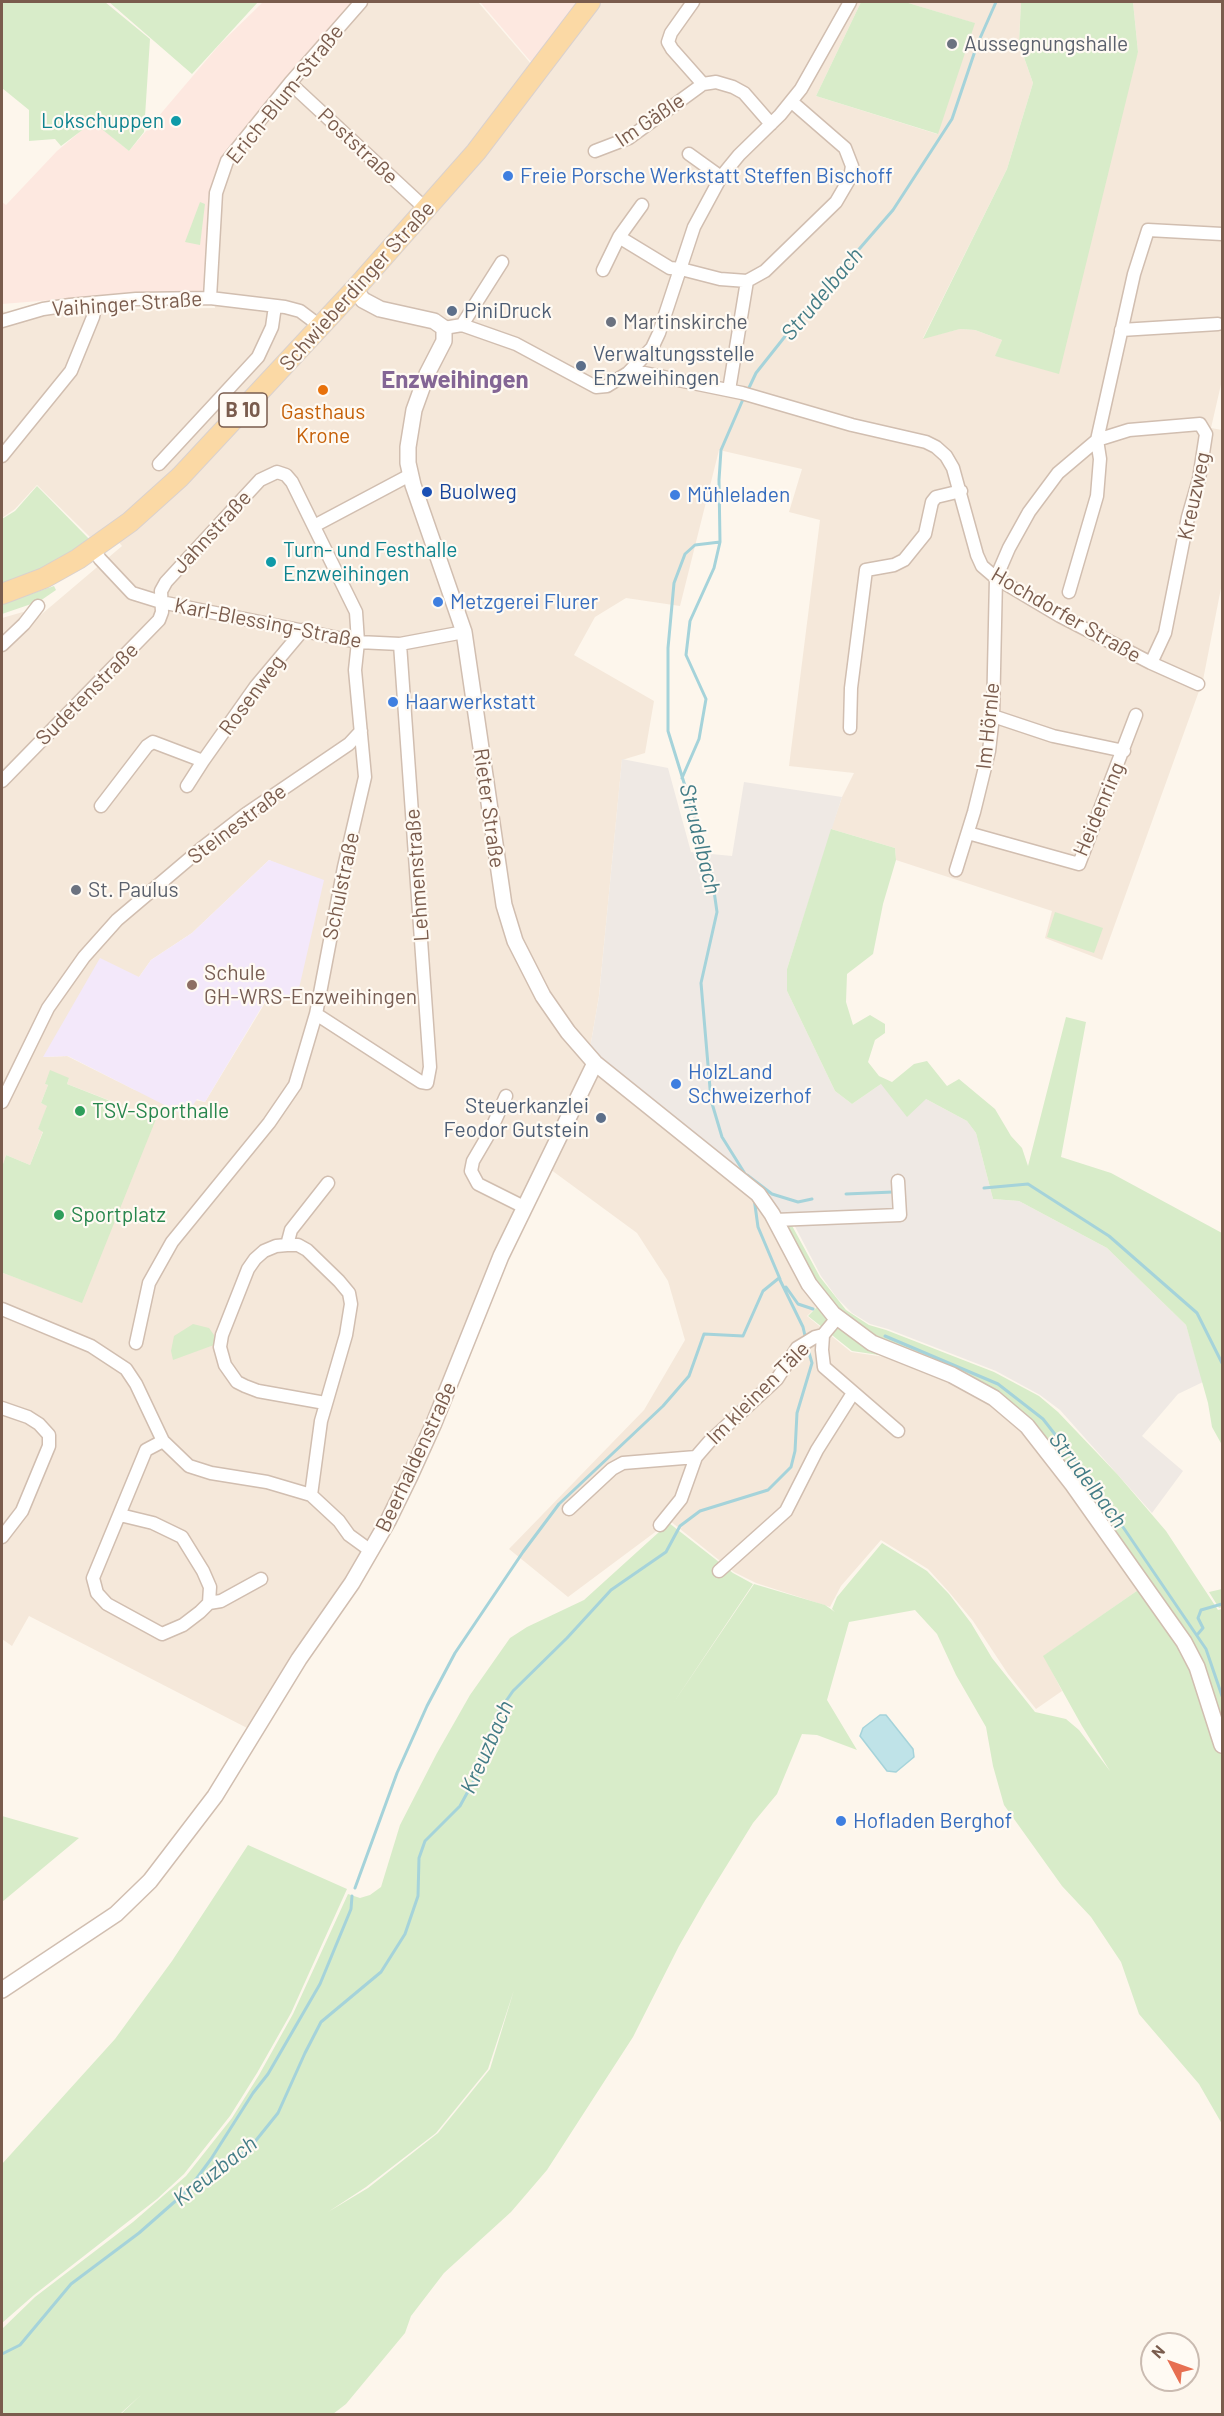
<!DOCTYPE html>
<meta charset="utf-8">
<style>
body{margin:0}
#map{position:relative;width:1224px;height:2416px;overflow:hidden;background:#fdf6ec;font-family:Barlow,sans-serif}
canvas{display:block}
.frame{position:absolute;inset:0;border:3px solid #7a5c4d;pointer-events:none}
.north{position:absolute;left:1140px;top:2332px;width:60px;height:60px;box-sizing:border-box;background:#fffaf3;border:2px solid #cabbb1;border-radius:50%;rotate:311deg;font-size:16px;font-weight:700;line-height:24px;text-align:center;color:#7a5c4d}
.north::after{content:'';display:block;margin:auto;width:21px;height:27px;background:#e76f51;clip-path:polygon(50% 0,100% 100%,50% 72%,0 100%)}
</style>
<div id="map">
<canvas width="1224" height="2416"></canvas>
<div class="frame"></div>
<div class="north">N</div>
</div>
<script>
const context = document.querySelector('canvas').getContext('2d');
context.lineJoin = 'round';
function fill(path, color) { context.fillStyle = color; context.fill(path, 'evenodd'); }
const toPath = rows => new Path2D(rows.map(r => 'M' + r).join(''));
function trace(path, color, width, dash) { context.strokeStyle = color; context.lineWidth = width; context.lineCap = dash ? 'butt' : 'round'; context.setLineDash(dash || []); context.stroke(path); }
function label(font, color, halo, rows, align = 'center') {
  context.font = font + ' Barlow,sans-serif'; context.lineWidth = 4.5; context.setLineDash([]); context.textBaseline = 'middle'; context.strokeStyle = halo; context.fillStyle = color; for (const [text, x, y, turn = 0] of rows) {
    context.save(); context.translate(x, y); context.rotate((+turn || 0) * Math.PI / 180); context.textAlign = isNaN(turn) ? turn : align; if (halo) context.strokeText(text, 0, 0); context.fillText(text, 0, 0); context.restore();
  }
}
const residential = toPath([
 [365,2,478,2,538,72,593,2,861,2,816,96,937,134,974,23,905,2,1021,2,1019,43,1033,83,1007,169,923,338,960,329,975,330,1002,340,995,357,1138,52,1133,2,1222,2,1222,380,1211,428,1222,430,1222,583,1203,680,1102,960,1045,938,1052,911,896,860,895,848,831,829,842,797,854,773,789,766,820,520,789,512,802,469,719,450,680,606,626,598,595,617,574,655,654,701,645,753,622,760,599,996,589,1054,743,1184,768,1217,792,1269,816,1307,807,1316,851,1352,906,1360,951,1378,1015,1419,1141,1588,1044,1656,1062,1691,1036,1709,1008,1674,973,1621,949,1592,928,1569,881,1540,841,1586,830,1607,756,1583,734,1572,670,1521,568,1597,509,1549,644,1410,685,1340,668,1281,637,1233,539,1161,508,1222,429,1421,388,1510,356,1563,315,1622,251,1730,29,1616,12,1646,2,1639,2,1270,3,1273,82,1302,129,1108,67,1084,69,1078,45,1084,48,1085,41,1103,48,1106,38,1129,43,1131,30,1165,6,1155,2,1167,2,618,23,612,36,619,122,546,105,527,90,537,37,485,15,509,2,518,2,311,28,317,67,310,215,308,215,246,219,194,230,163],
 [269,860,283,866,271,993,205,1102,135,1090,67,1056,44,1057,139,977,151,960,192,933]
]);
const commercial = toPath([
 [263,2,357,2,225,160,209,292,103,296,2,304,2,202,6,205,57,151,93,121,129,151,220,44],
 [480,2,587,2,537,69]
]);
const industrial = toPath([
 [622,759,668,768,691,852,732,856,744,782,842,797,787,969,787,991,835,1091,852,1104,881,1084,926,1099,967,1121,976,1133,993,1199,1019,1201,1107,1248,1186,1325,1203,1382,1178,1394,1142,1436,1183,1471,1152,1513,1060,1410,1040,1395,996,1371,888,1329,870,1324,852,1313,837,1298,821,1276,790,1217,779,1217,589,1054,599,996]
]);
const education = toPath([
 [269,860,324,880,297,997,270,993,205,1102,197,1099,186,1116,68,1056,43,1057,100,958,139,977,151,960,192,933]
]);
const green = toPath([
 [2,2,105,2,150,39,144,132,129,151,93,122,61,146,55,139,29,141,29,110,2,88],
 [109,2,258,2,192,74],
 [861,2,905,2,975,23,938,134,816,96],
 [1021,2,1133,2,1138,52,1059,374,995,356,1002,340,975,330,960,329,923,339,1007,169,1033,83,1019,43],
 [200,202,205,204,200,245,185,242],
 [37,486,92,542,39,571,2,585,2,519,15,511],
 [54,586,56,590,40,601,2,614,2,604],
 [831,829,895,848,896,860,883,904,873,954,847,974,846,1002,853,1025,870,1015,885,1024,885,1033,875,1040,868,1062,879,1076,892,1082,914,1064,927,1061,947,1086,959,1079,995,1109,1011,1136,1022,1148,1028,1166,1066,1017,1086,1022,1061,1157,1111,1173,1222,1233,1222,1445,1212,1427,1208,1403,1186,1325,1107,1248,1019,1201,993,1199,976,1133,967,1121,926,1099,907,1117,881,1084,852,1104,835,1091,787,991,787,969],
 [1055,912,1103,928,1094,953,1047,937],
 [50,1070,69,1078,67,1084,156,1119,82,1303,3,1273,2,1270,2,1167,6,1155,30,1165,43,1132,38,1129,47,1106,41,1103,48,1085,45,1084],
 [790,1222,820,1277,846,1310,869,1325,886,1330,994,1372,1039,1396,1058,1412,1118,1475,1166,1531,1218,1610,1222,1609,1222,1734,1200,1666,1029,1424,906,1359,852,1351,808,1316,828,1296,807,1268,783,1224],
 [193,1324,209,1328,214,1335,214,1345,173,1360,171,1351,174,1336],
 [669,1523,733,1573,753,1584,672,1705,754,1584,825,1605,835,1612,832,1609,837,1597,882,1543,927,1571,949,1594,971,1623,992,1658,1035,1712,1066,1719,1079,1730,1110,1771,1082,1726,1043,1656,1141,1588,1194,1668,1222,1758,1222,2124,1199,2084,1139,2014,1121,1962,1091,1917,1062,1886,1004,1805,993,1766,986,1727,956,1675,937,1634,915,1610,849,1622,827,1700,857,1750,817,1735,802,1734,777,1794,753,1823,706,1899,679,1946,633,2037,547,2170,511,2212,444,2273,411,2316,405,2333,346,2404,333,2414,121,2414,141,2395,120,2414,2,2414,2,2329,35,2297,133,2222,186,2176,232,2118,259,2075,293,2014,348,1894,360,1898,370,1895,381,1887,400,1825,437,1753,470,1695,510,1638,527,1627,584,1600],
 [514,1990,490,2069,438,2133,368,2188,328,2212,366,2187,436,2133,488,2069],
 [1222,1589,1222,1607,1219,1608,1209,1592],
 [2,1816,79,1838,2,1902],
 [248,1845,347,1889,291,2013,257,2073,230,2116,184,2174,157,2199,34,2295,2,2323,2,2164,115,2039,172,1961]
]);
const water = toPath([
 [880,1715,886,1715,913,1749,914,1757,896,1772,887,1771,860,1736,863,1728,880,1715]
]);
const stream = toPath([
 [747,392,756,373,802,315,893,210,952,119,977,45,996,2],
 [720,542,695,545,685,554,674,583,668,648,668,731,711,870,717,912,701,983,711,1100,722,1137,747,1177],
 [682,778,699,739,706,699,686,655,690,621,714,568,720,542,719,480,721,450,744,397],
 [747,1175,772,1194,798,1202,812,1199],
 [984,1188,1028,1184,1109,1236,1197,1313,1222,1363],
 [846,1194,893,1192],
 [754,1198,758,1227,780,1279],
 [786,1287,798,1304,813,1309],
 [885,1336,998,1384,1043,1419,1093,1483,1206,1649,1222,1696],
 [1197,1635,1203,1628,1198,1618,1201,1610,1222,1604],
 [355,1888,397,1773,427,1706,455,1653,523,1552,559,1504,663,1406,689,1376,704,1334,743,1336,763,1291,779,1278,803,1327,806,1340],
 [191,2186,211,2159,253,2093,268,2074,320,1984,351,1909,352,1896],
 [2,2354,20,2345,71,2284,139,2233,188,2190,249,2149,278,2113,305,2053,321,2022,381,1972,405,1934,418,1896,419,1858,425,1841,460,1806,478,1773,497,1714,513,1691,567,1638,611,1590,666,1552,680,1526,700,1511,768,1490,791,1467,795,1451,797,1413,812,1363,807,1346]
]);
const minor = toPath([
 [693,2,671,33,668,42,672,49,703,84,716,82,733,87,744,93,771,124],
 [290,83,427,210],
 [595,151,629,138,703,84],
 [689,154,721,177],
 [642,205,619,237,670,268,681,269,720,279,747,281,765,271,836,202,850,178,852,166,845,148,792,102],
 [603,270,619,237],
 [210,298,216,193,227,161,290,83,361,2],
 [2,321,43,309,70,305,136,299,210,298,285,307,300,311,320,326],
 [462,325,502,262],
 [444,328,462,325,516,344,596,387,607,386,628,373,652,348,659,333,694,227,721,177,739,155,780,115,801,89,850,2],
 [1121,330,1218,324],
 [628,373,644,373,742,393,852,425,926,442,936,447,946,456,953,468,977,555,982,566,996,578,1060,616,1151,663,1198,684],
 [729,390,747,281],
 [2,456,71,371,93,317,96,303],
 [159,464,258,357,272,327,275,306],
 [314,526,410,475],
 [93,549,100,559,132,593,161,602,358,642,400,644,464,632],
 [1069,592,1097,496,1100,459,1097,440,1134,274,1148,230,1222,234],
 [2,645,24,624,38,606],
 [993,716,1053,736,1124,751],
 [850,728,851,688,866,570,894,565,904,560,925,534,932,502,936,497,961,491],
 [2,781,159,620,162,612,161,591,166,582,260,480,277,472,286,475,292,482,356,612,358,642,355,670,365,777,344,867,316,1014,295,1085,269,1123,172,1242,149,1283,136,1343],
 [187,786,203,761],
 [101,806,147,746,153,742,203,761,256,686,303,630],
 [968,833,1079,864,1136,715],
 [956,870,974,812,989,751,993,716,996,578,1009,548,1029,512,1058,473,1097,440,1129,430,1200,424,1206,434,1199,479,1188,517,1165,633,1151,663],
 [316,1014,421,1082,427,1083,430,1067,400,644],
 [506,1096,490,1132,473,1161,471,1171,478,1184,524,1207],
 [2,1102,48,1008,84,957,117,920,202,848,246,814,349,744,361,731],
 [775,1220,900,1215,898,1181],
 [287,1245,276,1246,264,1251,255,1259,248,1269,222,1335,220,1347,225,1365,237,1382,245,1386,258,1391,325,1403],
 [2,1309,91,1346,126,1369,136,1384,163,1441,189,1466,211,1473,267,1482,311,1495,339,1521,349,1535,371,1551],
 [837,1318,823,1335,822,1350,824,1367,898,1431],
 [2,1408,28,1417,39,1424,49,1435,49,1446,22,1511,2,1537],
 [311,1495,321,1421,346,1335,351,1304,349,1293,339,1281,307,1250,298,1245,287,1245,291,1230,328,1183],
 [569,1509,612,1469,623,1463,696,1457],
 [120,1515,153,1523,182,1537,203,1571,210,1587,209,1603,200,1612,183,1625,162,1634,107,1604,97,1593,93,1578,146,1450,163,1441],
 [660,1525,681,1499,696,1457,709,1442,777,1379,797,1348,815,1337,823,1335],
 [719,1571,786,1511,817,1450,853,1393],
 [209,1603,221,1601,261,1579]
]);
const tertiary = toPath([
 [355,289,363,300,380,309,434,321,444,328,444,341,427,374,414,410,408,447,408,463,413,485,464,632,504,905,515,941,543,996,568,1032,595,1063,758,1194,772,1214,809,1284,833,1314,872,1343,952,1375,994,1398,1027,1426,1073,1485,1184,1642,1197,1667,1222,1745],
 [2,1990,116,1914,150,1881,215,1796,299,1659,352,1583,388,1521,410,1476,434,1423,501,1256,595,1063]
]);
const primary = toPath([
 [2,594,44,578,78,559,130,522,180,477,355,289,476,152,590,2]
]);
const markers = [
 [952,44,6,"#6b7280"],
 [176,121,6,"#0f9aa8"],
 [508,176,6,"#3f7fe0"],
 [452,311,6,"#5c6f8a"],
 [611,322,6,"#6b7280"],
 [581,366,6,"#5c6f8a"],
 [323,390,6,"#e8710a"],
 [427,492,6,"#1a4fb4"],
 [675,495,6,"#3f7fe0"],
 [271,562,6,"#0f9aa8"],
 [438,602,6,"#3f7fe0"],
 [393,702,6,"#3f7fe0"],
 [76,890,6,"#6b7280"],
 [192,985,6,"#8d6e63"],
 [676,1084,6,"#3f7fe0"],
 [80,1111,6,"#2e9e5b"],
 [601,1118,6,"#5c6f8a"],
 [59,1215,6,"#2e9e5b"],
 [841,1821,6,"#3f7fe0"]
];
const shields = [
 [243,410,48]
];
const shieldNames = [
 ["B 10",243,410]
];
const worshipNames = [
 ["Aussegnungshalle",964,44],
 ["Martinskirche",623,322],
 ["St. Paulus",88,890]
];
const streetNames = [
 ["Erich-Blum-Straße",285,94,-51],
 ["Im Gäßle",650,120,-34],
 ["Poststraße",358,146,43],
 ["Schwieberdinger Straße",357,286,-48],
 ["Vaihinger Straße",127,304,-4],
 ["Kreuzweg",1194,496,-78],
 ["Jahnstraße",212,532,-47],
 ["Hochdorfer Straße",1066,615,30],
 ["Karl-Blessing-Straße",268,623,11],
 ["Sudetenstraße",87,694,-45],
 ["Rosenweg",252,695,-53],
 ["Im Hörnle",988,726,-84],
 ["Rieter Straße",489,808,82],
 ["Heidenring",1099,809,-67],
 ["Steinestraße",237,824,-37],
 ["Lehmenstraße",417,875,-94],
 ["Schulstraße",341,886,-78],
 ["Im kleinen Täle",758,1393,-45],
 ["Beerhaldenstraße",416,1457,-65]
];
const cultureNames = [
 ["Lokschuppen",164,121],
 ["Turn- und Festhalle",283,550,"left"],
 ["Enzweihingen",283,574,"left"]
];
const shopNames = [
 ["Freie Porsche Werkstatt Steffen Bischoff",520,176],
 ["Mühleladen",687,495],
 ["Metzgerei Flurer",450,602],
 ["Haarwerkstatt",405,702],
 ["HolzLand",688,1072],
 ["Schweizerhof",688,1096],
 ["Hofladen Berghof",853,1821]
];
const serviceNames = [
 ["PiniDruck",464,311],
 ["Verwaltungsstelle",593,354],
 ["Enzweihingen",593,378],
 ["Steuerkanzlei",589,1106,"right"],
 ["Feodor Gutstein",589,1130,"right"]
];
const foodNames = [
 ["Gasthaus",323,412],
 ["Krone",323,436]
];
const transitNames = [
 ["Buolweg",439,492]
];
const educationNames = [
 ["Schule",204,973],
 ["GH-WRS-Enzweihingen",204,997]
];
const leisureNames = [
 ["TSV-Sporthalle",92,1111],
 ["Sportplatz",71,1215]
];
const waterNames = [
 ["Strudelbach",822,294,-50],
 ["Strudelbach",700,839,76],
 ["Strudelbach",1088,1480,53],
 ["Kreuzbach",487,1747,-66],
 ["Kreuzbach",215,2171,-38]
];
const quarterNames = [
 ["Enzweihingen",455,380]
];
fill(residential, '#f5e8da');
fill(commercial, '#fde8e0');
fill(industrial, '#efe9e4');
fill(education, '#f3e8fa');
fill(green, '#d8ecc9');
fill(water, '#bfe3e8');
trace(water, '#a5d3da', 1.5);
trace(stream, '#a5d3da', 3);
trace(minor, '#d1beb0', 15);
trace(tertiary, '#d1beb0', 18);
trace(primary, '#dad1cd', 22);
trace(minor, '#fff', 12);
trace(tertiary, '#fff', 15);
trace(primary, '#fbd9a5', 20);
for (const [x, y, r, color] of markers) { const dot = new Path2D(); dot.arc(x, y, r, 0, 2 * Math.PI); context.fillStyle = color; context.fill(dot); trace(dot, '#fffaf3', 2); }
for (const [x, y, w] of shields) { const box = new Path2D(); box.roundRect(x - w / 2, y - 17, w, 34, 4.5); context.fillStyle = '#fffaf3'; context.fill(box); trace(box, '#7a5c4d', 1.5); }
label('bold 20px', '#7a5c4d', null, shieldNames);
label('21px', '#5b616d', '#fffaf3', worshipNames, 'left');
label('21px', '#7a5c4d', '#fffaf3', streetNames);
label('21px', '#0d838f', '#fffaf3', cultureNames, 'right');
label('21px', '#366cbe', '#fffaf3', shopNames, 'left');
label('21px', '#4e5e75', '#fffaf3', serviceNames, 'left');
label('21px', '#c56008', '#fffaf3', foodNames);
label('21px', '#164399', '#fffaf3', transitNames, 'left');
label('21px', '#785e54', '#fffaf3', educationNames, 'left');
label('21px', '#27864d', '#fffaf3', leisureNames, 'left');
label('italic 22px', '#437c86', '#fffaf3', waterNames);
label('bold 24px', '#846695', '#fffaf3', quarterNames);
</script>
